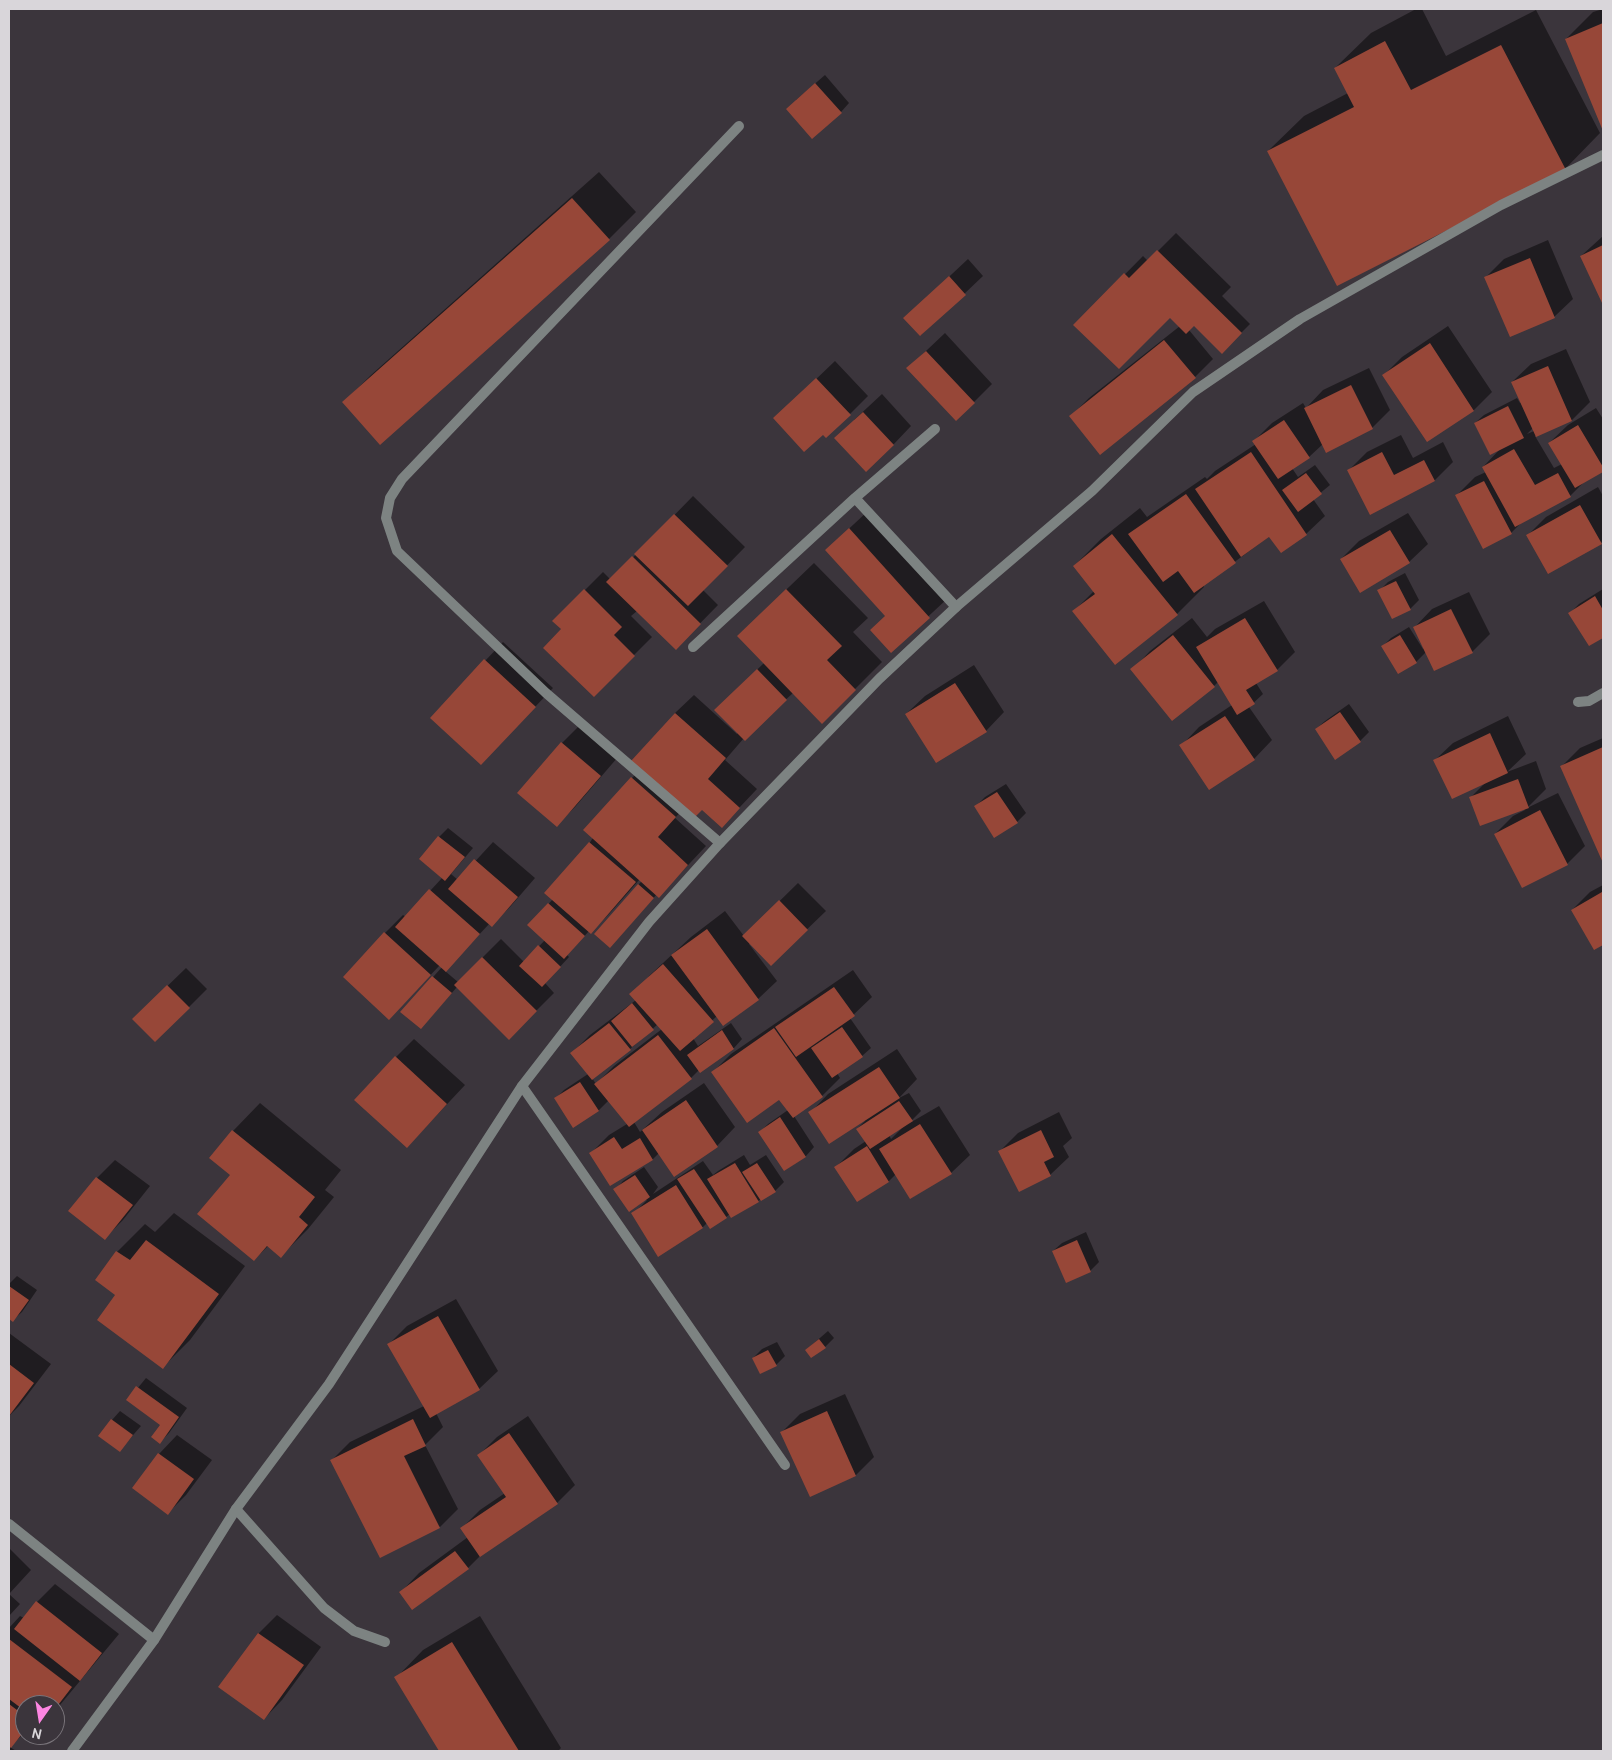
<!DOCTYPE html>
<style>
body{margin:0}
#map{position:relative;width:1612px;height:1760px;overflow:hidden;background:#3b353c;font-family:Cabin,sans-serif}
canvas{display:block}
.frame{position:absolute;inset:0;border:10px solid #d9d6da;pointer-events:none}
.north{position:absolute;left:15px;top:1695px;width:50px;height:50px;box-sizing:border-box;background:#3b353c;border:1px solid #7a757b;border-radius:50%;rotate:193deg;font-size:14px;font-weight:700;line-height:20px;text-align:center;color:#d9d6da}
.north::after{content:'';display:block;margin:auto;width:18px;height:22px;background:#fd86e2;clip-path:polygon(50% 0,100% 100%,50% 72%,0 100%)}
</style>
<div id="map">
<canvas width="1612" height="1760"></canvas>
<div class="frame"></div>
<div class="north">N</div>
</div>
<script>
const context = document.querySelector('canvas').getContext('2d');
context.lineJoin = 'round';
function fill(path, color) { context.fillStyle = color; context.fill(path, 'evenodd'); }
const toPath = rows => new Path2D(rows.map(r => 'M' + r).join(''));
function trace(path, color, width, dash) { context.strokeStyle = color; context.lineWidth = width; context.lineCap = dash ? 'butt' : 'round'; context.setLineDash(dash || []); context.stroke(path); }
const shadow = toPath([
 [1416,9,1422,9,1446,56,1536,10,1600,133,1565,169,1268,151,1304,116,1348,93,1335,68,1371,33],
 [1603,9,1603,128,1566,39,1593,12],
 [825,75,849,103,841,112,796,100],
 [599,172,636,212,609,239,344,402,371,375],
 [1176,233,1231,287,1222,296,1250,324,1222,352,1194,325,1189,330,1213,359,1195,377,1071,416,1089,398,1180,326,1170,316,1075,325,1143,256,1148,261],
 [1603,236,1603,302,1581,256],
 [1548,240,1573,299,1554,317,1486,277,1504,259],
 [968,259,983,276,921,335,905,318],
 [1448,326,1492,392,1474,410,1427,440,1384,375,1402,357],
 [945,333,992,384,974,402,908,368],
 [1566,349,1590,402,1572,420,1535,436,1554,468,1562,464,1549,443,1568,425,1596,408,1603,419,1603,470,1585,481,1570,496,1523,521,1511,533,1457,495,1475,477,1486,472,1483,467,1501,448,1475,423,1484,415,1517,398,1520,403,1522,402,1512,382,1531,364],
 [1533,428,1534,431,1527,434],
 [835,361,868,396,850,414,812,383],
 [1369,368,1390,410,1372,428,1323,444,1309,457,1292,468,1298,477,1315,465,1330,485,1313,499,1325,516,1306,534,1281,552,1270,536,1203,585,1204,587,1177,614,1074,611,1094,591,1074,566,1101,539,1140,508,1147,517,1205,477,1207,479,1215,471,1256,444,1254,441,1272,423,1303,403,1306,408,1323,390],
 [882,394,911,426,893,445,854,420],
 [1401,435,1413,458,1443,442,1453,462,1435,480,1371,513,1349,470,1367,452],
 [1598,487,1603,496,1603,540,1601,543,1528,535,1546,517],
 [693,496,745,547,703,590,718,605,676,648,637,611,631,616,652,637,594,695,562,629,554,621,603,572,611,580],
 [868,511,947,599,891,651,886,616,826,550],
 [1408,513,1428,544,1409,562,1341,559,1359,541],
 [814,563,868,618,853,632,882,662,822,722,793,693,744,738,725,760,757,789,722,826,702,808,685,807,675,818,706,846,659,896,657,894,619,937,638,885,642,881,640,879,609,914,591,932,589,931,567,955,569,957,545,983,554,993,509,1038,457,987,429,1019,402,1012,442,967,440,965,407,1000,385,933,403,915,406,917,442,878,420,859,439,837,448,828,473,848,451,874,458,880,493,842,535,878,510,907,492,925,490,923,445,971,458,982,501,939,524,962,545,940,529,925,553,899,632,778,641,769,675,713,694,695,737,734,738,732,734,692,764,663,766,609],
 [1405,573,1419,600,1410,609,1393,618,1379,591,1388,582],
 [1603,589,1603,637,1590,645,1570,613,1579,604],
 [1469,592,1490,634,1472,652,1426,652,1416,662,1383,646,1391,638,1409,627,1423,649,1424,648,1414,628,1432,609],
 [1264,601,1295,652,1277,670,1256,683,1263,694,1249,707,1272,740,1254,759,1181,746,1199,727,1232,705,1218,682,1214,686,1132,670,1150,651,1192,618,1207,637,1215,629],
 [503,642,553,688,499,745,431,718],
 [974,665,1004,712,986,731,906,714,925,696],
 [1349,704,1369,732,1360,741,1316,729,1325,721],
 [1508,716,1526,754,1507,772,1536,761,1546,789,1527,808,1558,793,1585,846,1567,864,1495,834,1513,816,1525,810,1524,809,1471,797,1485,783,1434,761,1453,743],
 [580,725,618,757,575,807,557,825,519,793,562,743],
 [1603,738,1603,860,1562,766,1580,748],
 [1006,784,1026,813,1017,822,976,806,985,797],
 [798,883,826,911,771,964,750,943,749,944,777,981,758,999,724,1025,717,1016,693,1038,698,1046,731,1023,742,1039,734,1048,700,1071,699,1070,691,1078,634,1122,640,1132,662,1112,704,1083,735,1127,717,1146,674,1175,659,1153,653,1159,610,1185,591,1153,609,1135,627,1124,609,1100,599,1110,573,1126,555,1099,564,1090,588,1074,572,1053,590,1035,636,1000,649,976,691,937,725,911,744,936],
 [658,1024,662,1029,614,1066,596,1084,592,1078,630,1049],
 [1603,885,1603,943,1594,949,1572,910,1590,892],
 [186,968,207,989,155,1041,152,1001],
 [853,970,872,997,850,1018,871,1048,862,1056,837,1073,840,1078,822,1096,794,1116,814,1147,806,1156,785,1170,760,1132,768,1124,788,1110,780,1098,713,1072,731,1054],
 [414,1039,465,1085,407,1147,396,1057],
 [897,1049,917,1079,899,1098,909,1093,921,1111,908,1124,939,1106,970,1155,951,1173,911,1198,896,1174,889,1181,858,1201,836,1167,854,1149,866,1141,857,1129,865,1121,810,1113,828,1094],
 [902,1128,891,1139,889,1135],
 [260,1103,341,1170,325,1190,334,1197,308,1229,281,1256,268,1246,254,1260,232,1175,211,1157,233,1131],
 [1059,1112,1072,1138,1063,1146,1069,1157,1050,1175,1000,1151,1018,1133],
 [744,1155,750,1165,766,1155,784,1182,775,1191,758,1201,730,1214,726,1217,707,1223,703,1227,658,1255,633,1214,647,1200,615,1190,623,1181,644,1167,658,1187,653,1194,703,1161,713,1175,718,1171],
 [115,1160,150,1186,123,1220,105,1238,97,1178],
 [174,1213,245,1266,190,1340,163,1367,117,1295,96,1280,117,1252,145,1224,155,1232],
 [1086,1232,1099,1262,1090,1271,1067,1281,1053,1251,1062,1243],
 [17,1276,37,1290,22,1312,13,1320,9,1318,9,1284],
 [456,1299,498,1371,479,1389,436,1413,443,1427,425,1445,458,1509,440,1527,332,1460,350,1442,424,1406,389,1344,407,1326],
 [828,1331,834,1338,825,1347,806,1350],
 [9,1333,51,1364,19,1406,9,1416],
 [777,1342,785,1356,776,1365,753,1358,762,1349],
 [146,1378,187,1408,169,1433,160,1442,162,1425,128,1400],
 [845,1394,874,1457,856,1475,810,1495,782,1432,800,1414],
 [120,1411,141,1426,120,1450,112,1420],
 [528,1416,575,1485,557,1503,483,1553,468,1568,401,1592,419,1573,468,1537,462,1528,480,1510,505,1493,479,1455,497,1437],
 [177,1435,212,1460,186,1495,168,1513,134,1487,159,1454],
 [9,1548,31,1570,9,1594,20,1604,9,1616],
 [55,1584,119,1634,55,1711,55,1705,25,1705,25,1732,10,1747,16,1751,9,1751,9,1628,20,1616,24,1618,37,1602],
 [277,1615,321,1647,282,1700,264,1719,220,1687,259,1633],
 [480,1616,561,1748,558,1751,441,1751,396,1678,423,1650]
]);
const building = toPath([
 [1603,23,1603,131,1565,39],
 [1385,41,1411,90,1501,45,1566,170,1337,286,1267,151,1354,107,1334,68],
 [815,83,842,113,812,139,786,109],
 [572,198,610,240,380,445,342,402],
 [1603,245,1603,305,1580,256],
 [1157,250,1242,333,1222,354,1194,326,1186,334,1170,318,1119,369,1073,325,1124,273,1129,278],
 [1530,258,1555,318,1510,337,1484,277],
 [949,276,966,295,920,336,903,318],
 [1164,340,1196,378,1100,455,1069,416],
 [1430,343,1474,411,1427,442,1382,375],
 [926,351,975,403,956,421,906,368],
 [1548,366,1572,421,1536,437,1511,382],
 [816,378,851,415,826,438,823,435,804,452,773,418],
 [1351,385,1373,429,1326,453,1304,408],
 [1508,406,1524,438,1490,455,1474,423],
 [863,412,894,445,866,472,834,438],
 [1284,420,1310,458,1278,479,1252,441],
 [1578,425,1603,467,1603,472,1575,488,1548,443],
 [1514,449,1535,485,1558,473,1571,497,1515,527,1482,467],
 [1251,452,1307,535,1281,553,1269,537,1241,557,1195,489],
 [1382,452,1394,475,1424,460,1435,481,1370,515,1347,470],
 [1306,473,1322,494,1298,512,1282,490],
 [1484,481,1512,534,1483,549,1455,495],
 [1186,494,1236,563,1194,593,1178,571,1163,582,1128,534],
 [1580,505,1602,544,1548,574,1526,535],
 [674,514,728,566,688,606,634,554],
 [849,528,930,618,891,653,870,630,885,616,825,550],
 [1390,530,1410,563,1360,593,1340,559],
 [1112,534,1178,615,1115,665,1072,611,1095,594,1073,566],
 [632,556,701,624,676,650,606,582],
 [1396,581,1411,610,1392,619,1377,590],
 [584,589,622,627,614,635,635,656,594,697,543,648,561,629,552,621],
 [786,589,842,646,827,660,856,690,822,724,737,636],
 [1595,596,1603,610,1603,638,1589,646,1568,613],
 [1451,609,1473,653,1434,671,1413,627],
 [1245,618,1278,671,1246,690,1255,704,1237,715,1196,647],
 [1173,635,1215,687,1172,721,1130,669],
 [1400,635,1417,663,1398,674,1381,646],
 [484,659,536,707,481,765,430,718],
 [757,669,787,700,745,741,714,710],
 [955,683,987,732,936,763,905,714],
 [1340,712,1361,742,1335,760,1315,729],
 [675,713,726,758,708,779,740,808,722,828,702,810,694,818,631,761],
 [1225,716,1255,760,1209,790,1179,745],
 [1490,733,1508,773,1452,799,1433,760],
 [561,742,601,776,557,827,517,793],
 [1603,747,1603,863,1560,766],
 [631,777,676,817,658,837,688,865,659,898,583,830],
 [1518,779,1529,808,1480,826,1469,797],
 [997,792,1018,823,994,838,974,806],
 [1540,810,1568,865,1522,888,1494,834],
 [438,836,465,857,445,881,419,859],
 [589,842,636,882,591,934,544,893],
 [474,859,518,897,492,927,448,889],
 [638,884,654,898,610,948,594,934],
 [429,889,480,934,446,972,395,927],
 [1602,892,1603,945,1594,950,1571,910],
 [779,900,808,930,771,966,742,936],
 [548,903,585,936,564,959,527,925],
 [707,929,759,1000,723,1026,671,955],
 [384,932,431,975,389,1020,343,977],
 [538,945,561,967,542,987,519,966],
 [482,957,537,1011,509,1040,454,985],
 [663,964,714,1022,680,1051,629,994],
 [432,976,452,993,421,1029,400,1012],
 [167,985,190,1008,155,1042,132,1019],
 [834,987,855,1016,796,1057,775,1027],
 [632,1003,654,1030,632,1047,611,1021],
 [609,1023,631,1050,592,1080,570,1053],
 [842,1027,863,1057,832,1078,811,1048],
 [774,1028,823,1097,793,1118,779,1100,747,1123,711,1072],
 [722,1030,734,1049,700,1073,687,1055],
 [658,1035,692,1079,629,1127,594,1084],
 [395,1056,447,1104,407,1148,354,1100],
 [879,1067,900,1098,829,1144,808,1112],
 [580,1082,599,1111,573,1128,554,1098],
 [686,1100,718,1147,674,1177,642,1130],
 [899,1101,913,1121,870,1149,856,1129],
 [780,1117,806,1157,784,1171,758,1132],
 [920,1124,952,1174,910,1199,879,1149],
 [232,1130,315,1197,299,1217,308,1225,281,1258,267,1246,254,1261,197,1214,230,1175,209,1158],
 [1041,1130,1054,1157,1044,1162,1051,1176,1019,1192,998,1151],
 [614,1137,622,1149,640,1138,653,1160,610,1186,589,1153],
 [867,1146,889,1182,857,1202,834,1167],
 [735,1163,759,1202,731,1218,707,1179],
 [757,1163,776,1192,761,1201,742,1172],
 [694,1169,727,1218,710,1229,677,1179],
 [635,1175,650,1197,629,1212,613,1189],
 [96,1177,133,1205,105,1240,68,1211],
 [676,1185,703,1228,658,1257,631,1213],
 [146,1240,219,1294,163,1369,97,1320,115,1295,95,1280,116,1251,130,1260],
 [1077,1240,1091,1272,1066,1283,1052,1251],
 [9,1286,29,1300,13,1322,9,1319],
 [438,1316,480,1390,430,1418,387,1344],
 [819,1339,826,1348,811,1358,805,1350],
 [768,1350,777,1366,760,1374,752,1358],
 [9,1364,34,1383,9,1416],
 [136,1386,179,1417,160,1444,151,1437,160,1425,126,1400],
 [827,1411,856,1476,810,1497,780,1432],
 [111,1419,133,1435,120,1452,98,1436],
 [413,1419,426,1446,404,1456,440,1528,380,1558,330,1460],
 [509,1433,558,1504,480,1557,460,1528,506,1497,477,1455],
 [158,1453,194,1479,168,1515,132,1488],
 [455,1551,469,1569,412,1610,399,1592],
 [36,1601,102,1653,80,1681,14,1629],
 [258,1633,304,1665,264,1720,218,1687],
 [9,1639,72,1687,55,1709,55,1705,25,1705,25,1711,9,1699],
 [452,1642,519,1751,439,1751,394,1677],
 [9,1704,25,1716,25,1730,11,1748,9,1746]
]);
const service = toPath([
 [236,1509,324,1608,354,1631,385,1642]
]);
const minor = toPath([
 [855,498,956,607],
 [693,647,855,498,935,429],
 [1578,702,1589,701,1603,693],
 [720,843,546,693,397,551,386,518,390,498,402,479,739,126],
 [522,1086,785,1465],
 [9,1524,154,1640]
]);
const tertiary = toPath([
 [72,1751,154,1640,236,1509,329,1384,522,1086,649,922,720,843,879,679,956,607,1092,491,1193,392,1300,319,1501,205,1603,155]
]);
fill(shadow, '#0007');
fill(building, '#974738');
trace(service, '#7d8382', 10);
trace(minor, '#7d8382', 10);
trace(tertiary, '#7d8382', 10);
</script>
